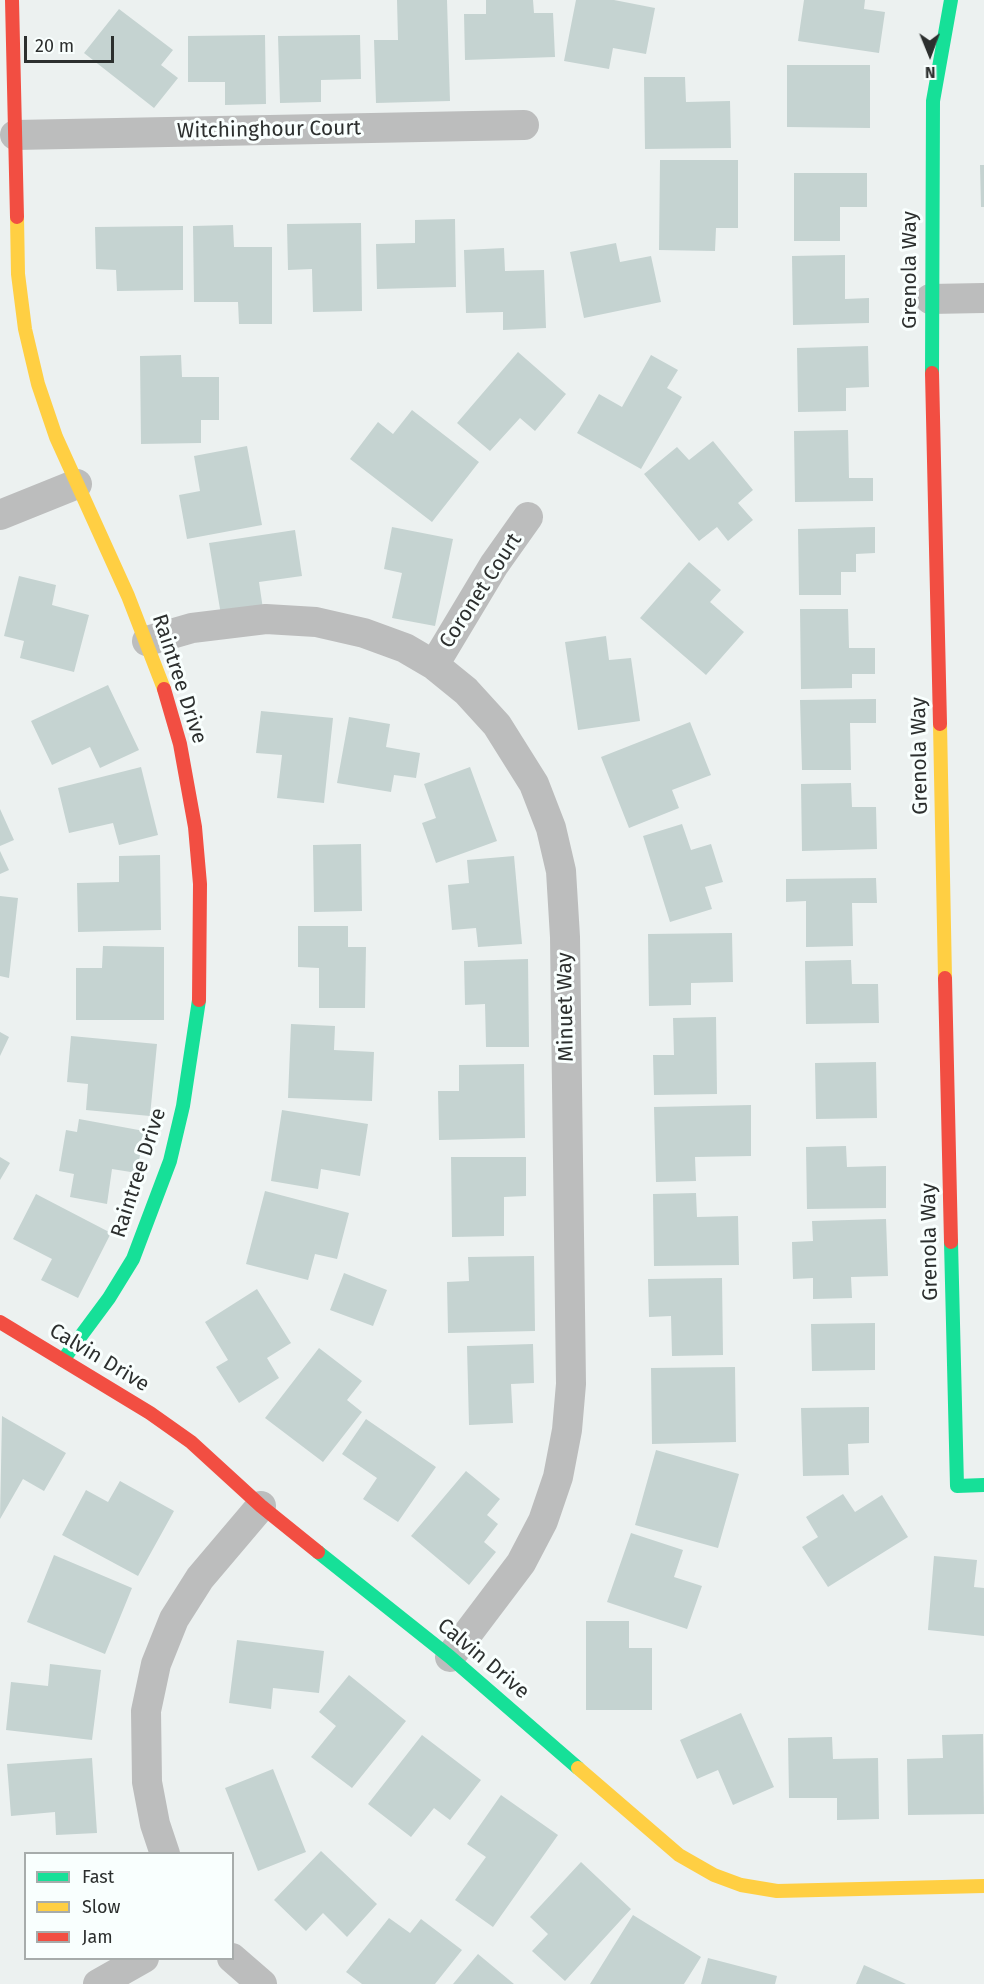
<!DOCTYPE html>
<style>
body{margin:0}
#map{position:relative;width:984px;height:1984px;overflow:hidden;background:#ecf1f0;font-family:"Fira Sans",sans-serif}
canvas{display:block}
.legend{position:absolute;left:24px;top:1852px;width:210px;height:108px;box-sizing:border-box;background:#f9fffe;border:2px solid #a7acab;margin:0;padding:8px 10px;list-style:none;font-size:18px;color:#2c2f2e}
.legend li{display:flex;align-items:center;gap:12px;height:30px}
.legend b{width:30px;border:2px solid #a7acab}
.north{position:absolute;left:900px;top:24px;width:60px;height:60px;-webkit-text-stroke:4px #f9fffe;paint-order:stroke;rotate:179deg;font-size:16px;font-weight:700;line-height:24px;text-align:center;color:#2c2f2e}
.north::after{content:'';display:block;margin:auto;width:21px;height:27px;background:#2c2f2e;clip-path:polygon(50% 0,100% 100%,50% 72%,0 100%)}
.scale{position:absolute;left:24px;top:36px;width:90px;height:27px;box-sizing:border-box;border:3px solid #2c2f2e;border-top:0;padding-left:8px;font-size:18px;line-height:21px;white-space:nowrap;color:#2c2f2e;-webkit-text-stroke:4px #f9fffe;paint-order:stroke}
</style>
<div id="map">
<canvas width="984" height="1984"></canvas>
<ul class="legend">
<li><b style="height:8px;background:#16e098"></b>Fast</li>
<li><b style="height:8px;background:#ffcf43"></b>Slow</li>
<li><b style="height:8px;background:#f24e42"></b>Jam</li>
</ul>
<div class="north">N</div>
<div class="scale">20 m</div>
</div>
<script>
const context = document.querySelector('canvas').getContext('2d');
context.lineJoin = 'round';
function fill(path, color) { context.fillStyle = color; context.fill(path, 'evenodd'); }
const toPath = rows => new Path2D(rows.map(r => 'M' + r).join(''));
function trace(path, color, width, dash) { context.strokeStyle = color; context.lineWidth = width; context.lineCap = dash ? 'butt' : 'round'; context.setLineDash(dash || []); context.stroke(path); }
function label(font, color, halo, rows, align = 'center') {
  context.font = font + ' "Fira Sans",sans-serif'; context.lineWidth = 6; context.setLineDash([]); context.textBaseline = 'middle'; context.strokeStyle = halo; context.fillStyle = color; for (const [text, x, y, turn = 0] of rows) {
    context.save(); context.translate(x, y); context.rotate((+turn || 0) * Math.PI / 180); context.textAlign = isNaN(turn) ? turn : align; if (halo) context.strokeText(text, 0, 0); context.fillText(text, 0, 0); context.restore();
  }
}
const building = toPath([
 [397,0,447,0,450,101,376,103,374,40,398,40],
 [486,0,533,0,534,13,553,13,555,57,465,60,464,14,486,14],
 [576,0,614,0,655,8,646,54,613,48,609,69,564,61],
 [804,0,865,0,864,9,885,12,879,53,798,41],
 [119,9,173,50,161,65,178,78,154,108,84,53],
 [265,35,266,104,225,105,225,82,188,82,188,36],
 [360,35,361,79,321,80,321,102,280,103,278,36],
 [787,65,870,65,870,128,787,127],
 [644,77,685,77,686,102,730,101,731,148,645,149],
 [660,160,738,160,738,228,716,228,715,251,659,250],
 [980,165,984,165,984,207,981,207],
 [794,173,867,173,867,207,840,207,840,241,794,241],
 [455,219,456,287,377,289,376,244,415,243,415,220],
 [361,223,362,311,313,312,312,269,288,270,287,224],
 [233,225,234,247,272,247,272,324,239,324,238,302,194,302,193,226],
 [183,226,183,290,117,291,116,270,96,269,95,227],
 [616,243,620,262,651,256,661,302,584,318,570,252],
 [504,248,505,271,544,270,546,328,503,330,503,312,466,313,464,250],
 [845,255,845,299,869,298,869,323,793,325,792,256],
 [868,346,869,387,846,388,846,411,798,412,797,348],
 [518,352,566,394,535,431,520,418,490,451,457,423],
 [181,355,182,377,219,377,219,420,201,420,201,443,141,444,140,356],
 [651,355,678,370,667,388,682,397,641,469,577,433,599,394,622,407],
 [412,410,479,462,432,522,350,459,378,422,393,434],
 [848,430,849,478,873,478,873,501,795,502,794,431],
 [713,441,753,490,738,503,753,520,728,541,717,527,699,541,644,474,677,447,689,460],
 [247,446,262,525,187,539,179,495,200,491,194,456],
 [392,527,453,539,435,626,392,618,402,573,384,569],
 [875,527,875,553,856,554,856,572,841,572,841,595,799,595,798,529],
 [295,530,302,576,259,582,263,609,221,615,209,543],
 [689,562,721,590,710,602,744,632,706,675,640,618],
 [19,576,56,585,52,605,89,615,74,672,20,658,24,641,4,636],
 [800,609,848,609,849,648,875,648,875,674,852,674,852,688,801,689],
 [606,636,609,660,631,658,640,721,578,730,565,642],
 [108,685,139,750,100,768,90,747,52,765,31,721],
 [876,699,876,723,850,723,851,770,802,770,800,700],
 [261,711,333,718,324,803,277,798,282,755,256,753],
 [349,717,390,724,386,747,420,753,416,778,394,775,391,792,337,783],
 [690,722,711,775,672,790,679,808,629,828,601,757],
 [141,767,158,835,119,845,113,823,69,833,58,788],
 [470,767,497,841,436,863,422,823,436,818,424,784],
 [851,783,852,807,876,807,877,849,802,851,801,784],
 [0,809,14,840,0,846],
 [682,824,691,850,711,844,723,882,705,887,712,909,670,922,643,836],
 [361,844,362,911,314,912,313,845],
 [0,851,9,870,0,874],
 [160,855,161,930,78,932,77,883,119,882,119,856],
 [514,856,522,944,478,947,476,928,452,930,448,885,469,883,467,860],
 [876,878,877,903,852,903,853,946,806,947,806,901,786,902,786,879],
 [0,896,18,898,9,978,0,976],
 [298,926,348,926,348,947,366,947,365,1008,319,1008,319,968,298,967],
 [732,933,733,982,691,983,691,1005,649,1006,648,934],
 [103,946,164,947,164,1020,76,1020,76,968,102,968],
 [528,959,529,1047,486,1047,485,1004,465,1005,464,961],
 [851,960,852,984,878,984,879,1023,806,1024,805,961],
 [716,1017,717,1094,654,1095,653,1055,674,1055,673,1018],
 [291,1024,335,1026,334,1050,374,1052,372,1101,288,1098],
 [0,1032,9,1037,0,1056],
 [71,1036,157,1044,150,1116,86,1110,88,1084,67,1082],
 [876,1062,877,1118,816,1119,815,1063],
 [524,1064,525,1138,439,1140,438,1091,459,1091,459,1065],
 [751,1105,751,1156,695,1157,696,1181,656,1182,654,1107],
 [282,1110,368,1124,360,1176,321,1169,318,1189,271,1181],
 [79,1119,144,1131,137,1173,112,1169,107,1204,70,1197,74,1174,59,1171,66,1130,77,1132],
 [846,1146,847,1167,886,1166,886,1208,807,1209,806,1147],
 [0,1157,10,1163,0,1180],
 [451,1157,526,1157,526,1196,504,1197,504,1236,452,1237],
 [265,1191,349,1213,337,1259,315,1254,308,1280,246,1264],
 [696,1193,697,1217,738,1216,739,1265,654,1266,653,1194],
 [36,1194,111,1233,78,1298,41,1280,52,1259,13,1239],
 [886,1219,888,1276,851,1277,852,1298,813,1299,813,1278,793,1279,792,1242,813,1241,812,1221],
 [534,1256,535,1331,448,1333,447,1282,469,1281,468,1257],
 [344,1273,387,1290,373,1326,330,1310],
 [722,1278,723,1355,672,1356,671,1316,649,1317,648,1279],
 [257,1289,291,1343,267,1358,279,1378,239,1403,216,1367,228,1360,205,1322],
 [875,1323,875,1370,812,1371,811,1324],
 [533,1344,534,1383,511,1384,513,1423,469,1425,467,1346],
 [319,1348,362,1381,347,1400,362,1412,323,1462,265,1418],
 [735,1367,736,1442,652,1444,651,1368],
 [869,1407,869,1443,848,1444,849,1475,803,1476,801,1408],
 [2,1416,66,1453,44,1491,23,1479,0,1519],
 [366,1419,436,1467,398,1522,363,1499,377,1478,342,1454],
 [656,1450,739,1474,718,1548,635,1525],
 [466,1471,500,1499,487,1515,498,1524,484,1542,496,1552,469,1585,411,1536],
 [120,1481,174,1511,138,1576,62,1535,86,1490,108,1502],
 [843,1494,855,1512,882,1495,908,1537,828,1587,802,1547,818,1537,806,1517],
 [631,1533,683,1550,674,1577,702,1586,687,1629,607,1602],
 [54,1555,132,1588,105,1654,27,1622],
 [934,1556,977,1560,974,1587,984,1588,984,1636,928,1630],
 [586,1621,629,1621,629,1648,652,1648,652,1710,586,1710],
 [237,1640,324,1651,319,1693,273,1688,271,1709,229,1703],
 [50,1664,101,1670,92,1740,6,1730,11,1682,48,1686],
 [349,1675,406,1721,352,1788,311,1757,336,1726,319,1712],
 [741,1713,774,1787,733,1805,718,1770,697,1779,680,1740],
 [983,1734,984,1814,908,1815,907,1759,943,1758,942,1735],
 [422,1735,481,1780,450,1820,434,1808,411,1837,368,1804],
 [832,1737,833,1759,878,1758,879,1819,837,1820,837,1798,789,1798,788,1738],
 [92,1758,97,1833,56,1835,55,1812,11,1816,7,1764],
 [273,1769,306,1852,258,1871,225,1788],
 [501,1795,558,1835,493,1927,455,1900,486,1857,467,1844],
 [321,1851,377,1904,347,1937,323,1913,306,1931,274,1900],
 [581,1862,631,1909,565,1981,532,1951,548,1934,530,1917],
 [633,1915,701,1957,684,1984,590,1984],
 [389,1918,410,1933,421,1919,462,1950,435,1984,362,1984,346,1972],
 [478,1954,514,1984,453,1984],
 [708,1958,777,1976,775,1984,701,1984],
 [864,1965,906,1984,856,1984]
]);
const street = toPath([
 [15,135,524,125],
 [930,299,984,298],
 [0,515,77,484],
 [147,641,192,628,266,619,316,622,364,633,405,648,434,665,466,691,497,725,534,784,551,828,561,871,565,937,571,1384,567,1430,558,1477,543,1521,521,1563,450,1657],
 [434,665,494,565,528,517],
 [165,1854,155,1824,147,1782,146,1711,156,1664,174,1619,200,1578,261,1506],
 [232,1958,262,1984],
 [98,1984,144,1958]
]);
const fast = toPath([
 [932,373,933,101,951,0],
 [951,1242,957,1486,984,1485],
 [63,1360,109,1298,133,1259,170,1161,183,1106,199,1000],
 [318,1552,450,1657,578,1768]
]);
const slow = toPath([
 [17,217,18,274,25,329,38,384,56,437,128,596,164,689],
 [940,724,945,978],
 [578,1768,679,1855,714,1875,741,1885,777,1891,984,1886]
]);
const jam = toPath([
 [12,0,17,217],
 [932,373,940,724],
 [164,689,180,744,195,827,200,884,199,1000],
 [945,978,951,1242],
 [0,1322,150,1413,191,1442,261,1506,318,1552]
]);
const streetNames = [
 ["Witchinghour Court",269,130,-1],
 ["Grenola Way",910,270,-90],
 ["Coronet Court",481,591,-57],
 ["Raintree Drive",179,679,72],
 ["Grenola Way",920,756,-91],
 ["Minuet Way",566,1007,-91],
 ["Raintree Drive",139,1173,-72],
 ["Grenola Way",930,1242,-91],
 ["Calvin Drive",99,1358,31],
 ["Calvin Drive",483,1659,40]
];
fill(building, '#c5d3d1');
trace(street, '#bcbdbd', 30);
trace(fast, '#16e098', 14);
trace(slow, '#ffcf43', 14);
trace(jam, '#f24e42', 14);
label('21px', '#2c2f2e', '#f9fffe', streetNames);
</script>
